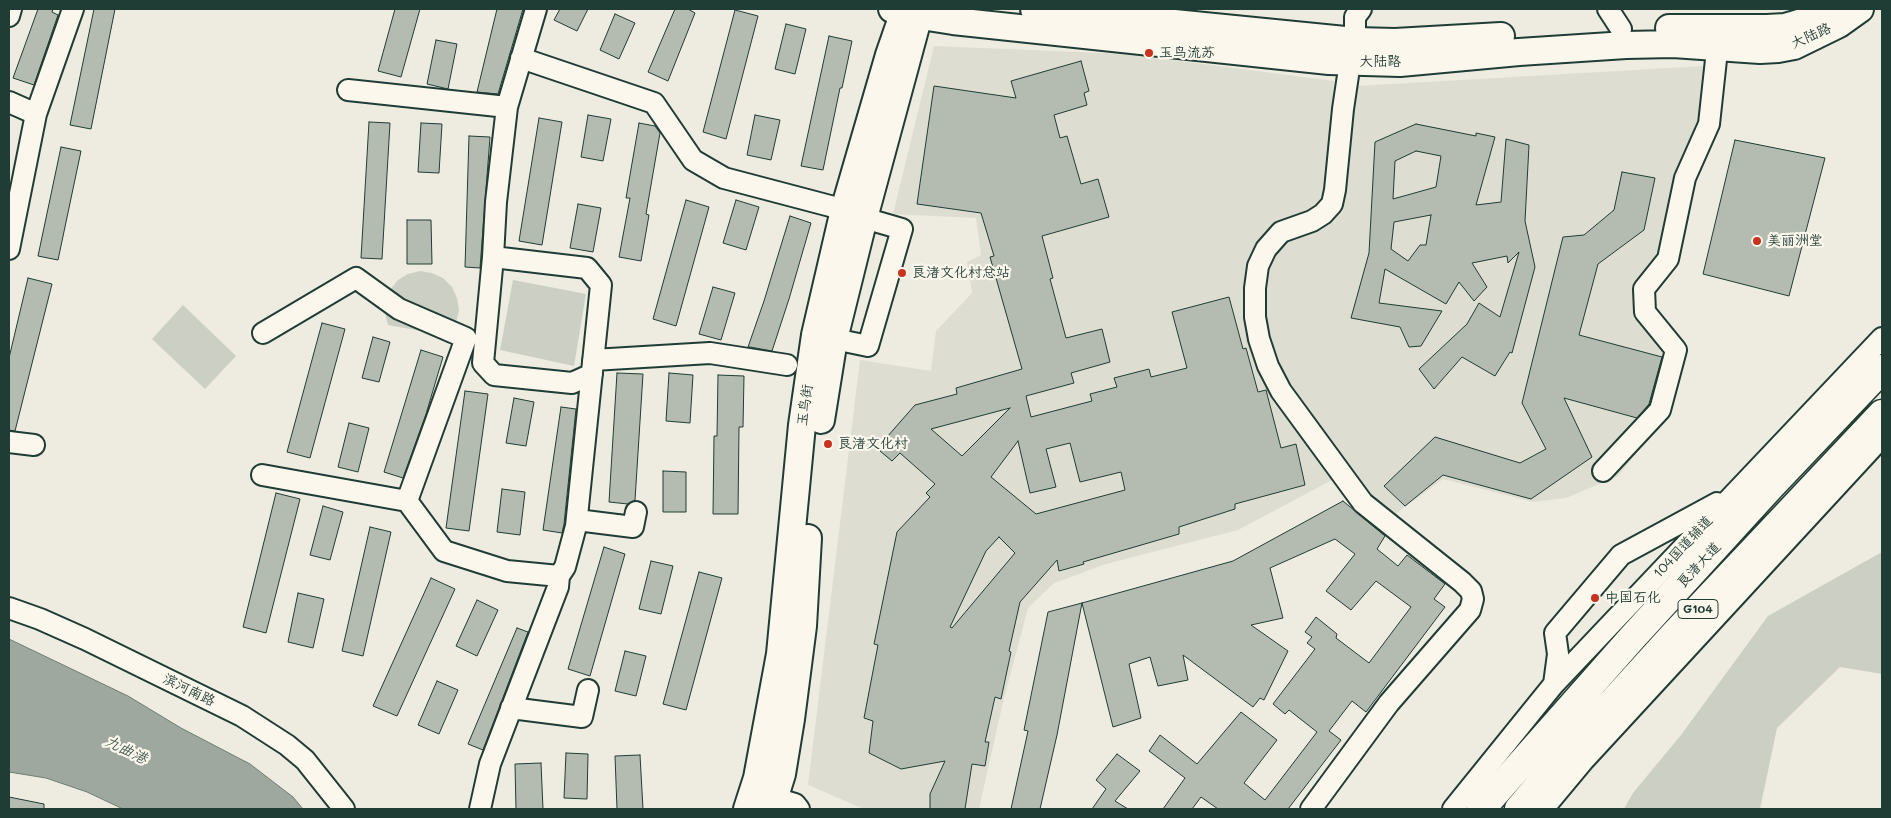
<!DOCTYPE html>
<meta charset="utf-8">
<style>
body{margin:0}
#map{position:relative;width:1891px;height:818px;overflow:hidden;background:#eeece1;font-family:Mali,sans-serif}
canvas{display:block}
.frame{position:absolute;inset:0;border:10px solid #1f3d34;pointer-events:none}
</style>
<div id="map">
<canvas width="1891" height="818"></canvas>
<div class="frame"></div>
</div>
<script>
const context = document.querySelector('canvas').getContext('2d');
context.lineJoin = 'round';
function fill(path, color) { context.fillStyle = color; context.fill(path, 'evenodd'); }
const toPath = rows => new Path2D(rows.map(r => 'M' + r).join(''));
function trace(path, color, width, dash) { context.strokeStyle = color; context.lineWidth = width; context.lineCap = dash ? 'butt' : 'round'; context.setLineDash(dash || []); context.stroke(path); }
function label(font, color, halo, rows, align = 'center') {
  context.font = font + ' Mali,"LXGW WenKai TC",sans-serif'; context.lineWidth = 4.5; context.setLineDash([]); context.textBaseline = 'middle'; context.strokeStyle = halo; context.fillStyle = color; for (const [text, x, y, turn = 0] of rows) {
    context.save(); context.translate(x, y); context.rotate((+turn || 0) * Math.PI / 180); context.textAlign = isNaN(turn) ? turn : align; if (halo) context.strokeText(text, 0, 0); context.fillText(text, 0, 0); context.restore();
  }
}
const built = toPath([
 [934,46,1126,54,1334,81,1326,198,1310,214,1269,230,1254,251,1267,383,1332,480,1238,530,1106,564,1054,583,1028,608,1003,702,979,809,864,809,808,785,860,360,931,371,936,331,972,293,967,262,981,255,976,218,893,214],
 [1721,65,1691,177,1660,278,1648,305,1662,325,1684,344,1680,382,1661,423,1618,476,1566,498,1533,502,1443,479,1390,518,1329,440,1275,361,1265,310,1268,268,1283,239,1330,220,1344,202,1348,127,1357,86]
]);
const green = toPath([
 [420,271,432,273,443,278,452,287,457,298,459,310,456,322,450,332,432,333,388,325,385,313,385,301,390,290,398,280,408,274],
 [513,280,586,294,574,366,500,350],
 [183,305,236,356,205,389,152,339],
 [1882,552,1882,674,1840,667,1777,728,1760,809,1624,809,1633,793,1681,735,1768,616]
]);
const water = toPath([
 [9,639,128,696,181,728,250,764,293,797,303,809,123,809,87,792,46,778,9,772,9,639]
]);
const building = toPath([
 [38,9,53,9,52,12,58,15,34,85,13,78,38,9],
 [94,9,115,9,91,129,70,125,94,9],
 [395,9,420,9,401,77,378,71,395,9],
 [497,9,523,9,498,94,477,92,497,9],
 [560,9,588,9,577,31,554,20,560,9],
 [675,9,688,9,695,13,668,81,648,72,675,9],
 [735,10,758,16,726,139,703,132,735,10],
 [615,14,635,23,619,59,600,50,615,14],
 [786,24,806,29,795,74,775,69,786,24],
 [829,36,852,41,842,88,840,88,823,170,801,166,829,36],
 [436,40,457,44,448,89,427,84,436,40],
 [1081,61,1089,91,1084,93,1087,105,1054,115,1060,138,1067,136,1081,184,1098,179,1109,217,1042,236,1053,278,1050,279,1066,338,1102,329,1110,362,1071,373,1074,383,1026,396,1031,417,1092,401,1090,394,1117,387,1114,378,1149,369,1151,377,1187,368,1172,312,1229,297,1243,349,1246,348,1258,392,1266,390,1281,448,1296,444,1305,485,1235,504,1235,509,1179,527,1179,534,1083,562,1084,564,1059,571,1057,560,1020,602,1009,651,1011,652,1001,699,995,697,985,742,989,742,985,766,972,764,965,809,930,809,930,794,945,761,901,769,869,753,873,721,864,718,878,645,874,644,897,532,930,497,926,493,935,484,900,453,892,461,880,451,890,440,887,437,915,405,957,394,956,388,1022,369,990,257,994,256,981,213,917,204,934,86,1016,98,1011,81,1081,61],
 [1010,408,962,456,931,429,1010,408],
 [1018,441,1030,493,1056,487,1046,449,1070,443,1080,482,1121,472,1125,490,1036,514,991,477,1018,441],
 [999,537,1015,553,952,628,950,627,986,551,999,537],
 [588,115,611,119,603,161,581,157,588,115],
 [755,115,780,120,771,160,747,155,755,115],
 [539,118,562,122,542,245,519,241,539,118],
 [369,122,390,123,382,259,361,258,369,122],
 [421,123,442,124,439,173,418,172,421,123],
 [639,123,655,126,660,133,646,214,649,215,641,261,619,257,630,198,626,198,639,123],
 [1416,124,1476,136,1476,133,1495,137,1476,205,1501,202,1506,139,1529,145,1525,221,1535,267,1512,353,1510,352,1495,376,1462,357,1434,389,1419,369,1467,324,1479,303,1500,317,1519,252,1508,263,1507,256,1472,263,1487,287,1474,301,1459,282,1446,304,1385,269,1379,303,1442,311,1421,346,1409,347,1400,327,1351,318,1369,253,1375,142,1416,124],
 [1416,151,1441,156,1436,187,1393,199,1395,161,1416,151],
 [1431,215,1426,245,1420,245,1408,261,1391,249,1394,222,1431,215],
 [469,136,490,137,480,268,465,267,469,136],
 [1735,140,1825,158,1789,296,1703,274,1735,140],
 [61,147,81,151,58,260,38,256,61,147],
 [1622,172,1655,178,1644,230,1598,264,1579,335,1662,357,1649,404,1637,418,1564,398,1592,457,1531,499,1443,475,1405,506,1384,486,1435,437,1520,463,1546,449,1522,403,1563,237,1584,235,1614,210,1622,172],
 [686,200,709,207,676,326,653,319,686,200],
 [736,200,759,207,746,250,723,243,736,200],
 [578,204,601,208,593,252,570,248,578,204],
 [790,216,811,223,789,299,772,351,750,347,748,347,764,301,790,216],
 [407,220,431,220,432,264,407,264,407,220],
 [28,278,52,284,15,431,9,430,9,358,28,278],
 [713,287,735,293,721,340,699,334,713,287],
 [322,323,345,329,310,458,287,452,322,323],
 [373,337,390,342,379,382,362,378,373,337],
 [421,350,443,357,426,414,403,478,384,472,421,350],
 [617,373,643,374,635,500,628,504,609,502,617,373],
 [669,373,693,375,690,423,666,421,669,373],
 [718,375,744,376,743,427,739,427,738,514,713,514,714,436,717,436,718,375],
 [465,391,488,394,469,531,446,528,465,391],
 [514,398,534,402,526,446,506,443,514,398],
 [561,407,576,409,564,524,562,533,543,530,561,407],
 [349,423,369,428,358,472,338,467,349,423],
 [663,471,686,472,686,512,663,512,663,471],
 [502,489,525,492,520,535,497,532,502,489],
 [276,493,300,499,266,633,243,627,276,493],
 [1343,501,1385,536,1377,549,1398,566,1407,555,1445,584,1434,599,1445,607,1366,712,1352,701,1329,731,1341,740,1288,809,1218,809,1201,797,1192,809,1163,809,1185,778,1149,751,1160,735,1197,764,1241,712,1277,740,1244,783,1265,800,1317,732,1289,710,1285,714,1273,704,1315,649,1307,643,1312,637,1305,632,1316,617,1337,634,1336,638,1369,663,1411,607,1376,581,1351,610,1326,591,1355,554,1335,539,1270,568,1283,618,1251,625,1288,651,1264,700,1260,698,1253,707,1183,655,1188,680,1158,686,1150,657,1129,664,1141,718,1113,727,1082,603,1233,561,1343,501],
 [323,506,343,512,330,560,310,555,323,506],
 [370,527,391,532,363,656,342,651,370,527],
 [604,547,625,554,590,676,568,669,604,547],
 [651,561,673,566,661,614,639,609,651,561],
 [699,572,722,578,686,710,663,704,699,572],
 [431,578,455,589,397,716,373,706,431,578],
 [298,593,324,599,313,648,288,642,298,593],
 [477,600,498,610,477,656,456,646,477,600],
 [1082,603,1057,735,1040,809,1011,809,1028,731,1024,730,1048,612,1082,603],
 [517,628,528,632,483,750,468,744,517,628],
 [625,651,646,656,636,696,615,691,625,651],
 [437,681,458,690,439,734,418,725,437,681],
 [566,753,588,754,587,799,564,798,566,753],
 [1117,754,1140,771,1115,801,1128,809,1092,809,1106,789,1096,780,1117,754],
 [640,755,643,809,617,809,615,756,640,755],
 [541,763,543,809,516,809,515,764,541,763],
 [9,797,44,804,44,809,9,809,9,797]
]);
const minor = toPath([
 [1608,9,1621,29],
 [9,16,11,9],
 [521,58,654,103,693,160,724,178,834,207],
 [348,90,507,107],
 [9,102,36,114],
 [9,249,36,114,73,9],
 [493,257,483,363,494,375,572,383,592,374],
 [263,333,356,278,399,309,466,338,407,501],
 [820,336,868,346,902,229,864,218],
 [593,360,710,353,787,365],
 [9,442,34,445],
 [1603,471,1660,410,1676,350,1645,312,1644,289,1668,259,1685,178,1709,124,1719,32],
 [262,475,407,501,444,551,507,571,559,576],
 [577,520,633,527,636,512],
 [9,608,40,619,85,639,242,716,287,745,305,760,344,809],
 [1554,684,1558,654,1555,633,1621,555,1717,503],
 [511,708,582,717,588,690],
 [762,794,795,804,799,809],
 [480,809,490,764,558,587,559,576,565,567,576,526,601,285,587,268,493,257,496,202,507,107,536,9],
 [1311,809,1389,703,1470,610,1473,599,1471,591,1462,582,1363,503,1281,391,1268,366,1259,339,1255,317,1255,288,1258,266,1266,249,1281,232,1312,221,1323,214,1332,204,1335,190,1343,109,1350,62,1355,41,1355,17,1361,9],
 [1453,809,1554,684,1882,338],
 [1543,809,1583,761,1882,437]
]);
const major = toPath([
 [892,9,902,13,953,21,1329,61,1400,63,1519,52,1626,45,1673,44,1760,50,1778,49,1794,46,1839,24,1860,9],
 [1034,9,1355,41,1395,42,1501,36],
 [1669,28,1767,28,1785,27,1799,23,1830,10],
 [821,420,834,339,864,218,916,26],
 [747,809,757,778,780,654,802,425,815,335,844,210,889,55,905,9],
 [771,809,782,774,791,719,803,626,808,538]
]);
const highway = toPath([
 [1481,809,1632,638,1769,488,1882,369],
 [1519,809,1565,755,1672,637,1882,414]
]);
const markers = [
 [1149,53,5,"#c8321e"],
 [1757,241,5,"#c8321e"],
 [902,273,5,"#c8321e"],
 [828,444,5,"#c8321e"],
 [1595,598,5,"#c8321e"]
];
const shields = [
 [1698,609,40]
];
const shieldNames = [
 ["G104",1698,609]
];
const streetNames = [
 ["大陆路",1811,36,-24],
 ["大陆路",1380,62],
 ["玉鸟街",805,405,-82],
 ["104国道辅道",1683,547,-47],
 ["良渚大道",1699,565,-47],
 ["滨河南路",189,690,26]
];
const poiNames = [
 ["玉鸟流苏",1159,53],
 ["美丽洲堂",1767,241],
 ["良渚文化村总站",912,273],
 ["良渚文化村",838,444],
 ["中国石化",1605,598]
];
const waterNames = [
 ["九曲港",126,750,26]
];
fill(built, '#ddddd2');
fill(green, '#cbcfc4');
fill(water, '#9fa89f');
trace(water, '#6c7d74', 1);
fill(building, '#b4bbb0');
trace(building, '#1f3d34', 1);
trace(minor, '#1f3d34', 24);
trace(major, '#1f3d34', 30);
trace(highway, '#1f3d34', 31);
trace(minor, '#fbf7ec', 20);
trace(major, '#fbf7ec', 26);
trace(highway, '#fbf7ec', 28);
for (const [x, y, r, color] of markers) { const dot = new Path2D(); dot.arc(x, y, r, 0, 2 * Math.PI); context.fillStyle = color; context.fill(dot); trace(dot, '#fbf7ec', 2); }
for (const [x, y, w] of shields) { const box = new Path2D(); box.roundRect(x - w / 2, y - 9.5, w, 19, 4); context.fillStyle = '#fbf7ec'; context.fill(box); trace(box, '#1f3d34', 1); }
label('bold 12px', '#1f3d34', null, shieldNames);
label('14px', '#1f3d34', '#fbf7ec', streetNames);
label('14px', '#1f3d34', '#fbf7ec', poiNames, 'left');
label('italic 15px', '#455d54', '#fbf7ec', waterNames);
</script>
